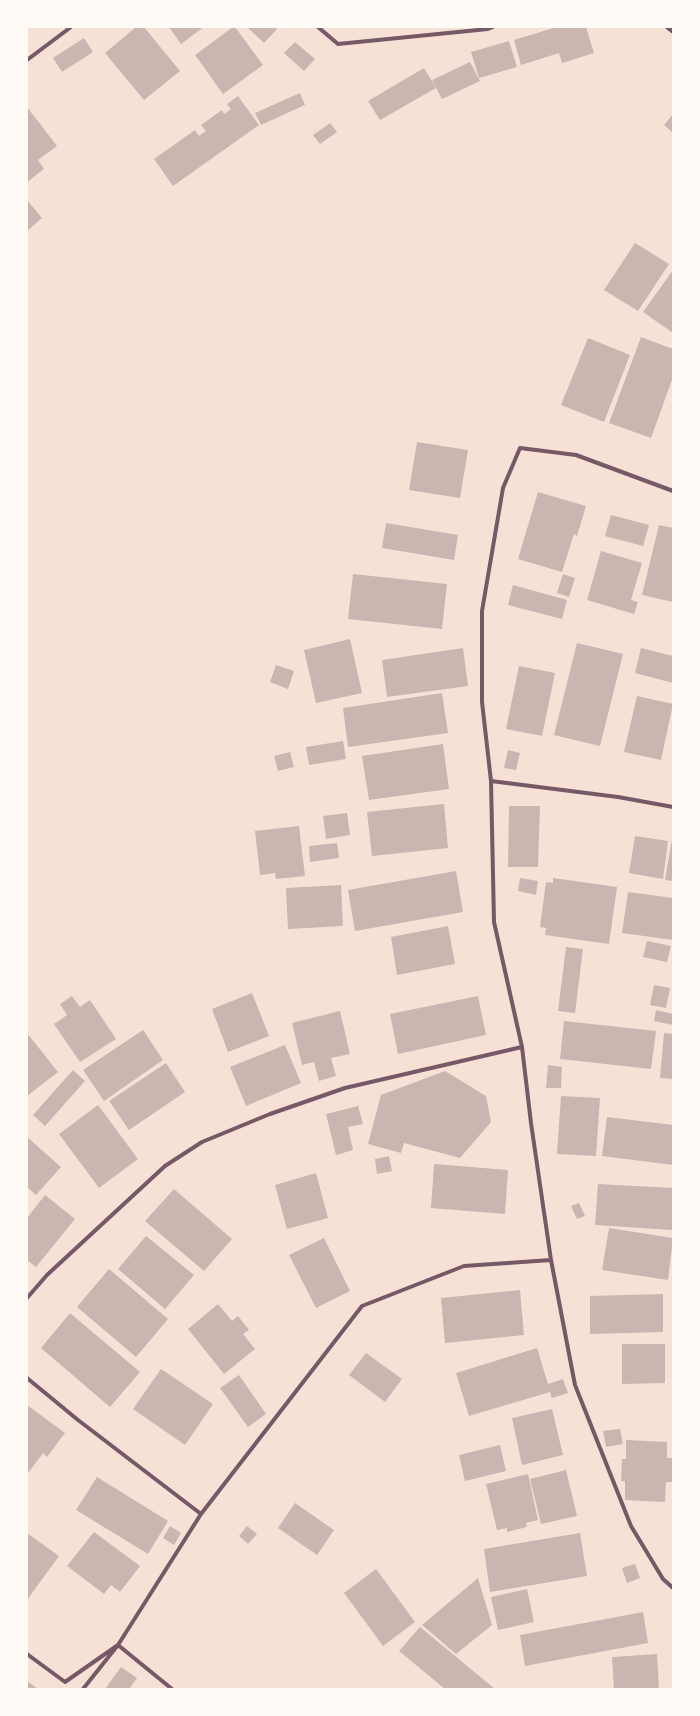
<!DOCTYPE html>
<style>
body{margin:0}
#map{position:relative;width:700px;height:1716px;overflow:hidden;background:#f7e1d7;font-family:Montserrat,sans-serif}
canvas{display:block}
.frame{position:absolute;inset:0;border:28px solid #fffaf5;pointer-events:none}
</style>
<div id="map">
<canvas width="700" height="1716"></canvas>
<div class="frame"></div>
</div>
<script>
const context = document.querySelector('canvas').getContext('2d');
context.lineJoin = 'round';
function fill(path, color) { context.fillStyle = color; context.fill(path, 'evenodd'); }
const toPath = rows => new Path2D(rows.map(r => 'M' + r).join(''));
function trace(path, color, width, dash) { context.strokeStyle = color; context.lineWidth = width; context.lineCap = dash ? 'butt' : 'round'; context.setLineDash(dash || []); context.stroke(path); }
const building = toPath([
 [136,27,144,27,180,71,144,100,105,53],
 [169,27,204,27,181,44],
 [233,27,235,27,263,65,223,94,195,55],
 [247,27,274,27,277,29,264,43],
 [557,27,586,27,594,53,562,63,559,53,521,65,514,40],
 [84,38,93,52,62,72,53,58],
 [509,41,517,67,479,78,471,52],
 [295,42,315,59,304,71,284,53],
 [470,62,480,81,442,99,432,80],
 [424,68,436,88,380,120,368,101],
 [300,93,305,105,261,125,255,113],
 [238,96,259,125,173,186,154,159,195,130,199,136,206,131,201,125,222,110,224,114,231,109,227,104],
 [27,107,57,146,38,160,44,169,27,182],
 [673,114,673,133,664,125],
 [330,123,337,132,320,144,313,135],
 [27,200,42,218,27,231],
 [635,243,669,264,638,311,604,290],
 [673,270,673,333,643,312],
 [641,337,673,349,673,377,651,438,609,423],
 [588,338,630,355,604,422,561,405],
 [417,442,468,450,460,498,409,490],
 [538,492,586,506,577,536,574,534,562,572,518,559],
 [611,515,649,525,643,546,605,536],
 [386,523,458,535,454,560,382,548],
 [659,525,673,528,673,602,642,595],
 [601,551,642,563,631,600,638,602,634,614,587,600],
 [353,574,447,584,442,629,348,619],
 [563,574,575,578,569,597,557,593],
 [513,585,567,600,562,619,508,605],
 [350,639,362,693,316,703,304,650],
 [577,643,623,654,600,746,554,735],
 [463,648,468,686,387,697,382,660],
 [641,648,673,656,673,683,635,673],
 [276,665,294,671,288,689,270,682],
 [519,666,555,673,542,736,506,729],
 [442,693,448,733,348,747,343,708],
 [637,696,673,704,661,760,624,752],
 [343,741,346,759,309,765,306,747],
 [443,744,449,789,369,800,362,756],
 [508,750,520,753,516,770,504,768],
 [290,752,294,767,278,771,274,756],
 [444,804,448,848,372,856,367,812],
 [509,806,540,806,538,867,508,867],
 [347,813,350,835,326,839,323,816],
 [299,826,305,876,276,879,275,873,260,875,255,831],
 [635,836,668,841,663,879,629,873],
 [672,839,673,839,673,881,665,880],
 [337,843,339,858,310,862,309,846],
 [456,871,463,912,355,931,348,890],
 [520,878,538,881,536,895,518,891],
 [553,878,617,887,609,944,545,935,546,928,540,927,546,882,553,883],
 [341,885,343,926,288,929,286,888],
 [628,892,673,898,673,940,622,933],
 [448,926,455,964,397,975,391,937],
 [647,941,671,946,667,962,643,957],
 [566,947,583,949,575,1013,558,1011],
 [654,985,670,988,666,1008,650,1005],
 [252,993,269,1036,228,1052,212,1009],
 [72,996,80,1007,90,1000,116,1039,80,1062,54,1024,67,1015,60,1004],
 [478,996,486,1035,398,1054,390,1014],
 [656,1010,673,1014,673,1025,654,1021],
 [340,1011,350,1054,331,1058,336,1076,319,1081,314,1062,302,1065,292,1023],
 [564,1021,656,1031,651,1069,560,1059],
 [143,1030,163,1060,104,1101,83,1070],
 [27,1033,58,1072,27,1096],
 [664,1033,673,1034,673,1079,660,1078],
 [285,1045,301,1083,246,1106,230,1067],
 [166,1063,185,1092,129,1130,109,1101],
 [548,1065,562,1067,561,1088,546,1088],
 [73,1070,85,1081,45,1126,33,1115],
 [445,1071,486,1096,491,1122,460,1158,404,1143,401,1153,368,1144,381,1095],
 [561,1096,600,1098,596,1156,557,1154],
 [98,1105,138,1159,99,1188,59,1134],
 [358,1106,363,1124,348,1127,353,1150,336,1155,326,1114],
 [607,1117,673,1125,673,1165,602,1156],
 [27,1137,61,1167,36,1195,27,1187],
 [389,1156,392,1171,377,1174,375,1159],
 [434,1164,508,1170,505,1214,431,1208],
 [316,1173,328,1218,287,1229,275,1185],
 [598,1184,673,1188,672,1230,595,1225],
 [174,1189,232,1239,204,1271,145,1221],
 [45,1195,75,1219,36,1267,27,1260,27,1218],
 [579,1203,585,1216,577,1219,571,1206],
 [609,1228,673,1238,668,1280,602,1270],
 [146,1236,194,1275,165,1309,118,1269],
 [324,1238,350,1291,316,1308,289,1255],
 [109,1269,168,1319,136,1357,77,1307],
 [520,1290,524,1335,445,1343,441,1298],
 [663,1294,663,1332,590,1334,590,1296],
 [218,1304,232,1321,238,1316,249,1330,243,1334,255,1349,224,1374,188,1329],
 [70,1313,140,1372,110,1407,41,1348],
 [622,1344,665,1344,665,1383,622,1384],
 [537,1348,548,1384,563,1379,568,1393,552,1398,550,1392,469,1416,456,1373],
 [366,1353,402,1379,385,1402,349,1375],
 [161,1369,213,1404,185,1445,133,1409],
 [239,1375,266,1414,248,1427,220,1388],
 [27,1405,65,1433,47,1457,43,1453,29,1472,27,1470],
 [552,1409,563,1455,522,1465,512,1418],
 [620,1429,623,1444,606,1447,603,1431],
 [626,1440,667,1442,667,1458,672,1458,672,1482,666,1482,665,1502,625,1500,625,1481,621,1481,622,1459,626,1459],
 [500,1445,506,1471,465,1481,459,1455],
 [566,1470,577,1516,541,1524,530,1479],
 [528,1474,538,1520,526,1523,527,1527,507,1532,507,1528,497,1530,486,1484],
 [97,1477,168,1521,148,1554,76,1510],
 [295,1503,334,1530,317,1555,278,1528],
 [170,1526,181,1533,174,1545,163,1538],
 [247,1526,257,1534,248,1544,239,1536],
 [94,1532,140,1566,120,1592,111,1585,104,1594,67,1566],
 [27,1533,59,1556,27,1600],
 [580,1533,587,1576,490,1592,484,1549],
 [635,1564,640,1578,627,1583,622,1568],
 [376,1569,415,1622,383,1646,344,1593],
 [478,1578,492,1625,456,1654,422,1625],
 [527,1589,534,1622,498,1630,491,1597],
 [643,1612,648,1643,525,1666,520,1635],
 [420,1627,495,1689,445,1689,399,1651],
 [657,1654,659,1689,614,1689,612,1657],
 [121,1667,137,1678,129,1689,105,1689],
 [27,1681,38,1689,27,1689]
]);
const minor = toPath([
 [318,27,338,44,488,29,493,27],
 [27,60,71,27],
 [673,491,576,455,520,448,503,488,482,611,482,702,491,781,494,922,522,1047,531,1123,551,1260,575,1385,631,1526,663,1579,673,1588],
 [491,781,618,797,673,807],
 [27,1298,47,1275,165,1166,202,1142,270,1114,345,1088,522,1047],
 [27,1378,78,1420,201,1514],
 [27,1654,65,1682,118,1645,172,1689],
 [83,1689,118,1645,201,1514,362,1306,464,1266,551,1260]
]);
const tertiary = toPath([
 [669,27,673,30]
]);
fill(building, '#ccb4b1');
trace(minor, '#755966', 4);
trace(tertiary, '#755966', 7);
</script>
